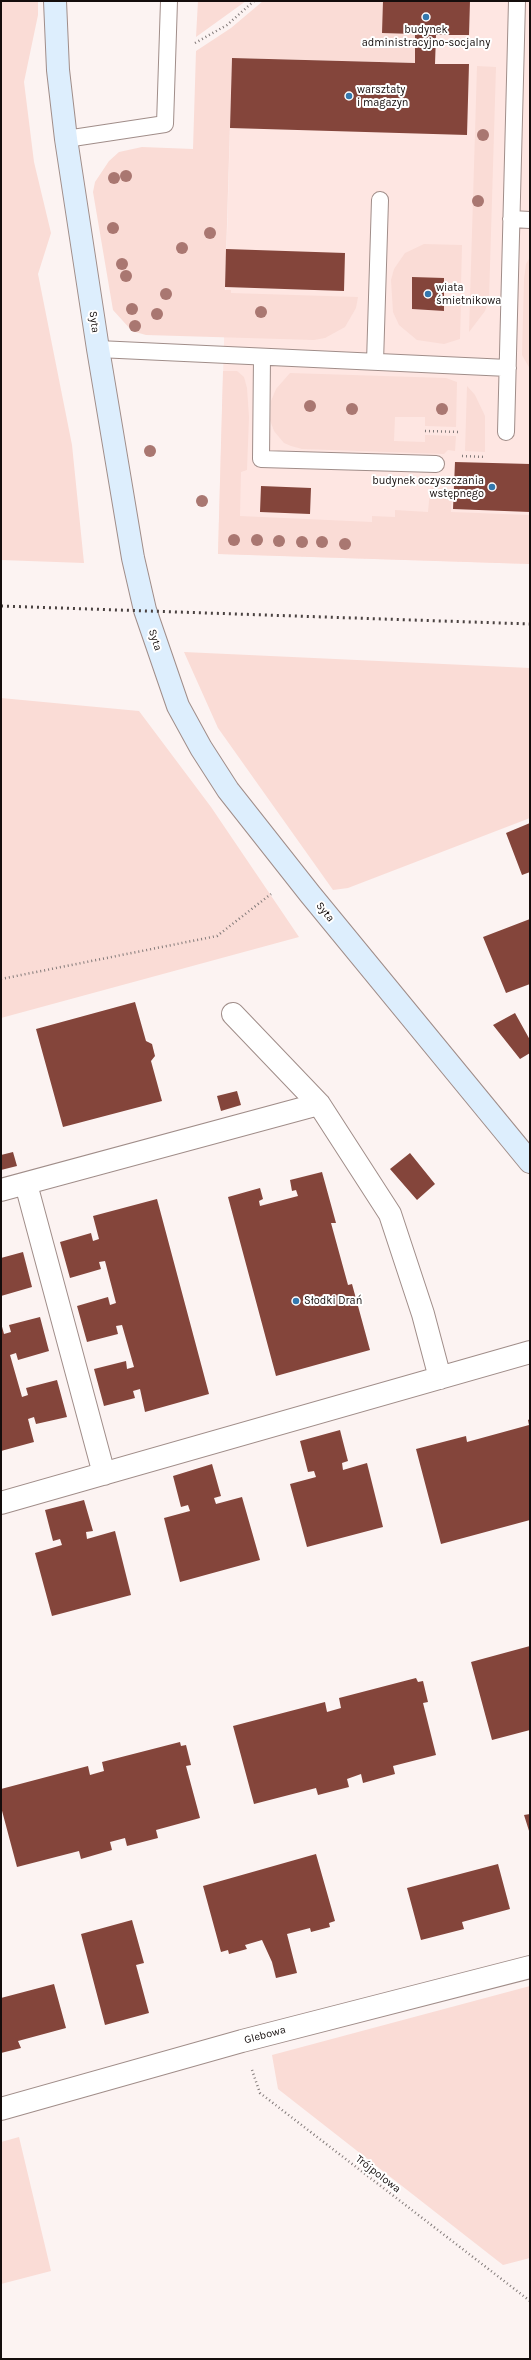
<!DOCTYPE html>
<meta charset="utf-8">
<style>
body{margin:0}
#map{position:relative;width:531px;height:2360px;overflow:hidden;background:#fcf3f2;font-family:Karla,sans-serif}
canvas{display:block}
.frame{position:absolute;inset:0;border:2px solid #140d0c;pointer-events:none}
</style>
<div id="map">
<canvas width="531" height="2360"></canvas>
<div class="frame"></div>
</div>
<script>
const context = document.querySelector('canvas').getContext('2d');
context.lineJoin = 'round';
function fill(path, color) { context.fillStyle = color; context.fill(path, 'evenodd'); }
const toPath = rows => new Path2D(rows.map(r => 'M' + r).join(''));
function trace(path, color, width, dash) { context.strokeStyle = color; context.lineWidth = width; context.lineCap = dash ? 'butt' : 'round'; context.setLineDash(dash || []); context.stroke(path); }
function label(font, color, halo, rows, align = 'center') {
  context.font = font + ' Karla,sans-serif'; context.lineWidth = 4; context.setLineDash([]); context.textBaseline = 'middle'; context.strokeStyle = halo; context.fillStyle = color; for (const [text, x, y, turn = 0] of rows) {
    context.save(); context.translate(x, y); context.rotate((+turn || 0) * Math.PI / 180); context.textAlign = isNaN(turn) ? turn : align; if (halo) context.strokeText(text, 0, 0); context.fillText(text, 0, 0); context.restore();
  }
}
const built = toPath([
 [383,1,530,1,530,564,218,554,232,58,414,63]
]);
const green = toPath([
 [1,1,38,1,38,15,24,82,34,162,51,233,38,274,72,445,84,563,1,560],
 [198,1,246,1,196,37],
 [263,1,383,1,415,34,415,63,232,58,225,290,231,290,231,293,358,297,356,308,345,327,325,338,314,340,146,335,132,331,113,310,93,192,95,182,109,161,119,152,142,147,193,149,196,51,231,28],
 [477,66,496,67,489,299,485,311,469,332],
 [424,244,462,245,461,286,445,286,444,278,412,278,412,309,444,311,444,302,461,303,460,339,444,344,417,340,399,325,393,312,391,280,394,269,405,253],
 [530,257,530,369,522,355,524,279,526,264],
 [223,371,237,371,244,377,247,388,249,417,247,470,241,472,240,516,372,522,372,516,395,517,395,510,428,512,430,491,432,488,452,489,451,512,530,515,530,564,218,554],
 [290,373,446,378,457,382,456,427,425,426,425,417,395,417,394,441,425,442,425,435,456,436,455,451,448,450,444,454,302,449,291,446,284,443,274,431,270,420,271,401,276,389],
 [467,386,475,395,485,416,485,452,465,451],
 [184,652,530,668,530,818,348,888,333,890,218,728],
 [1,698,139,711,211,807,299,937,1,1018],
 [530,1986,530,2258,503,2265,278,2089,272,2055],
 [19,2137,51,2271,1,2284,1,2142]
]);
const building = toPath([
 [383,1,470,1,469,35,436,35,435,64,469,64,467,135,230,128,232,58,415,63,415,34,382,33],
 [226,249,345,253,344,291,225,287],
 [412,277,444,278,444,311,412,309],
 [455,462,530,464,530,512,453,509],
 [261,486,311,488,310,514,260,512],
 [530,823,530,872,522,875,506,833],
 [530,919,530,984,506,993,483,937],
 [135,1002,146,1041,152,1044,155,1056,151,1061,162,1101,63,1127,36,1029],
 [515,1013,530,1040,530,1053,520,1059,493,1025],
 [237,1091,241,1105,221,1111,217,1096],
 [13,1152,17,1166,1,1170,1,1155],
 [410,1153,435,1184,417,1200,390,1169],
 [322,1172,336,1223,331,1223,348,1285,352,1284,370,1350,276,1376,228,1197,260,1188,263,1199,259,1201,260,1206,298,1196,296,1190,292,1191,290,1180],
 [157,1199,209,1394,145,1412,140,1389,133,1391,135,1398,104,1406,94,1369,126,1361,127,1369,134,1367,122,1325,116,1326,118,1334,87,1342,77,1306,108,1297,110,1305,116,1303,105,1261,99,1262,101,1269,70,1278,60,1242,91,1233,93,1241,99,1239,93,1216],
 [23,1252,32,1287,1,1296,1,1258],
 [40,1317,49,1351,18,1360,16,1353,10,1355,22,1397,28,1395,26,1388,57,1380,67,1417,36,1424,34,1417,28,1419,34,1442,1,1451,1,1323,4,1334,11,1332,9,1325],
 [530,1419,530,1520,441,1544,416,1449,466,1436,467,1442,529,1425,528,1420],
 [340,1430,348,1461,342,1463,343,1470,367,1463,383,1527,307,1547,290,1484,316,1477,314,1471,308,1472,300,1441],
 [212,1464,221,1496,214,1498,216,1504,242,1497,260,1560,180,1582,164,1518,190,1511,188,1505,181,1507,173,1476],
 [84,1500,93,1531,86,1532,87,1539,115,1531,131,1595,52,1616,35,1553,62,1545,60,1539,53,1541,45,1510],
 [530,1646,530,1730,492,1740,471,1662],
 [416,1678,418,1682,423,1681,428,1702,423,1703,436,1755,393,1766,395,1774,363,1783,361,1774,347,1779,349,1787,318,1795,316,1788,254,1804,233,1726,325,1702,327,1712,341,1708,339,1698],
 [180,1742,181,1746,186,1745,191,1765,186,1766,200,1818,156,1830,158,1838,127,1846,125,1838,110,1842,112,1850,81,1859,79,1851,17,1867,1,1807,1,1789,88,1766,90,1775,104,1771,102,1762],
 [530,1814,530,1834,524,1815],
 [316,1854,335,1921,329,1923,330,1927,311,1932,310,1928,287,1934,297,1973,276,1978,272,1962,262,1940,245,1945,247,1949,229,1954,228,1950,221,1952,203,1886],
 [498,1864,510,1909,462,1922,464,1929,421,1940,407,1888],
 [132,1920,144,1963,136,1965,149,2013,105,2025,81,1934],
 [54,1984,66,2028,18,2041,21,2048,1,2053,1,1998]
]);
const path = toPath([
 [195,43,227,25,254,1],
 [425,431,461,432],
 [462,456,486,457],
 [1,979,217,936,271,894],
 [252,2070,260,2093,530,2301]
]);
const lane = toPath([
 [66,139,165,124,169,1],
 [511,219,530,220],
 [98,349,508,368],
 [262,357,261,459,436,464],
 [375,362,380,200],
 [506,432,517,1]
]);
const street = toPath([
 [233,1014,319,1104,390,1214,423,1314,440,1378],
 [26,1184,104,1474],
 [1,1190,319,1104],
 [1,1503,530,1352],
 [1,2109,242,2041,530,1967]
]);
const secondary = toPath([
 [55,1,58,70,66,139,98,349,133,558,145,610,178,706,201,748,228,790,310,894,530,1162]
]);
const rail = toPath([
 [1,606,530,624]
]);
const trees = [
 [483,135],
 [126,176],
 [114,178],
 [478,201],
 [113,228],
 [210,233],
 [182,248],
 [122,264],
 [126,276],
 [166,294],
 [132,309],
 [261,312],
 [157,314],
 [135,326],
 [310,406],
 [352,409],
 [442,409],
 [150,451],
 [202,501],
 [234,540],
 [257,540],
 [279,541],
 [302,542],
 [322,542],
 [345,544]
];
const markers = [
 [426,17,4,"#3478ae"],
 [349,96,4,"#3478ae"],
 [428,294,4,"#3478ae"],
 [492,487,4,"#3478ae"],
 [296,1301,4,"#3478ae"]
];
const poiNames = [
 ["budynek",426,30,"center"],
 ["administracyjno-socjalny",426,43,"center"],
 ["warsztaty",357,90],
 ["i magazyn",357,103],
 ["wiata",436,288],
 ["śmietnikowa",436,301],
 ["budynek oczyszczania",484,481,"right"],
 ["wstępnego",484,494,"right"],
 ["Słodki Drań",304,1301]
];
const streetNames = [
 ["Syta",94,322,82],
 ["Syta",155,640,72],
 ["Syta",325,912,51],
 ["Glebowa",265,2035,-15],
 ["Trójpolowa",378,2174,38]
];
fill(built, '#fee6e2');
fill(green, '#fadcd6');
fill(building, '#84453b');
trace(lane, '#a08d89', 18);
trace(street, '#a08d89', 24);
trace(secondary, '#a08d89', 24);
trace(path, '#827a79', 2.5, [1, 3]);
trace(lane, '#fff', 16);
trace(street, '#fff', 22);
trace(secondary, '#ddeefd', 22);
trace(rail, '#4a4241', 3, [2, 4]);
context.fillStyle = '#a97771';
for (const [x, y] of trees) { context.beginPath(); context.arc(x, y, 6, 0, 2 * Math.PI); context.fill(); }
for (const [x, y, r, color] of markers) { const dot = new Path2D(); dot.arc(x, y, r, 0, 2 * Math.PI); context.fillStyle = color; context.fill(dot); trace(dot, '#fff', 1.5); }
label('11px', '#140d0c', '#fff', poiNames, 'left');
label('11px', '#140d0c', '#fff', streetNames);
</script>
